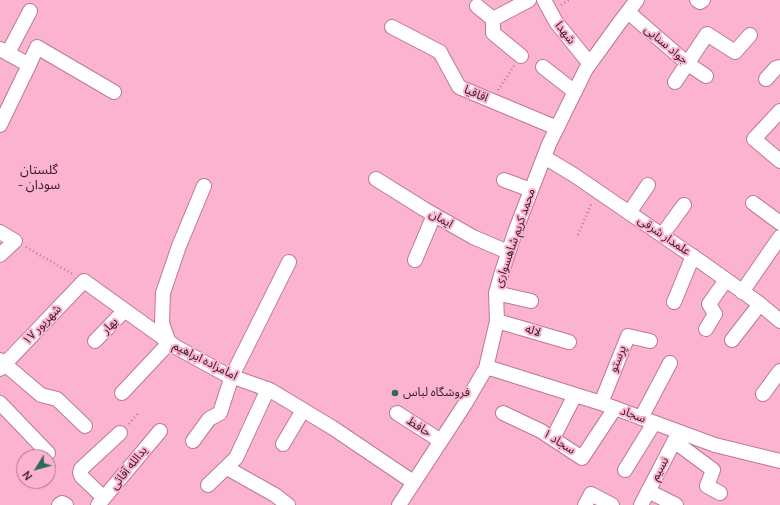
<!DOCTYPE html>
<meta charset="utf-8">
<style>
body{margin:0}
#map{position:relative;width:780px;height:505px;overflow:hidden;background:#fcb3d0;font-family:Manrope,sans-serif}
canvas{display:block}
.north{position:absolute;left:16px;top:449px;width:40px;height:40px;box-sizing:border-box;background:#fcb3d0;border:1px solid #ad778c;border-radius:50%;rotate:233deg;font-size:11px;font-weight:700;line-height:16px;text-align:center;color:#371c27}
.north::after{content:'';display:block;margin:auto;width:14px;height:18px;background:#296a5a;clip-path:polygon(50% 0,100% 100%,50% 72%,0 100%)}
</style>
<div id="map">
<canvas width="780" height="505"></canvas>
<div class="north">N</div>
</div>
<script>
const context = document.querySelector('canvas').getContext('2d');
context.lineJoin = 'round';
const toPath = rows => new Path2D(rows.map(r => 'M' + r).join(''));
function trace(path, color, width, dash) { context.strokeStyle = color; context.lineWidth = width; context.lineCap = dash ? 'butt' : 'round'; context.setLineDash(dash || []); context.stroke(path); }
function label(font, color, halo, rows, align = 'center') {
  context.font = font + ' Manrope,"Noto Sans Arabic",sans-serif'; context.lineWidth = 4; context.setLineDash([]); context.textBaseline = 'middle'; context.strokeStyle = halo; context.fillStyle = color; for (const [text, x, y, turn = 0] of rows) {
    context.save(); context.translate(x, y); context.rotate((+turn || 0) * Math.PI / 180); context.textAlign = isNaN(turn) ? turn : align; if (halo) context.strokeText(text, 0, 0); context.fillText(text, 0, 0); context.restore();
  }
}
const path = toPath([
 [561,5,569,0],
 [498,90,514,66],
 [578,235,592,202],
 [26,247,74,275],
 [129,424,139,412]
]);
const minor = toPath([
 [544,0,556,22,590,64],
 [697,0,700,2,703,0],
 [477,6,493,19],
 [628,12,688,64,706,76],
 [392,27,440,52,459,87,557,128],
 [0,49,29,65,0,125],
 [8,53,30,11],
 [521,56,493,33,493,19,529,0],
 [29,65,37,47,114,92],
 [543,67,575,92],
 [766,79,776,68,780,67],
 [675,82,707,34,735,52,750,35],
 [780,111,754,139,780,161],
 [544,157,574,175,704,264,760,304,780,321],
 [376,179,424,209,473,237,508,252],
 [504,180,531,190],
 [753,203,780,223],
 [629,213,648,185],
 [0,232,15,241,0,255],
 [662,235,684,205],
 [415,260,434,215],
 [742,292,780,237],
 [496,293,531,301],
 [674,302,693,256],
 [497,321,569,342],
 [706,329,715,314,709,304,726,280],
 [732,340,760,304],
 [95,341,124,311],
 [0,360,41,395,57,399,85,426],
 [486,368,493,369,601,403,715,445,780,461],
 [0,369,84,281,176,347,225,374,270,390,333,428,413,482],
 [122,393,169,343,162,323,163,293,179,246,204,186],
 [763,394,780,371],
 [0,403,48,453],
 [601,403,628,336,650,341],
 [397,413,441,441],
 [503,413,541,431,582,458,615,408],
 [641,418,670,363],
 [553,438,575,395],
 [193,441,209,419,220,413,232,376,289,262],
 [674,441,713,470,707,486,720,493],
 [283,444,303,410],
 [227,468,275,495,288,505],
 [625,470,654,423],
 [208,485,236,458,268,389],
 [648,491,676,505],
 [104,498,82,477,80,473,81,469,120,433],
 [59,505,62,503,66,505],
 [98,505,160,431],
 [399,505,465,404,486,368,497,321,496,293,501,275,515,232,549,144,586,69,620,22,637,0],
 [585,505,591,494,612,505],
 [641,505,679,432]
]);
const markers = [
 [395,393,4,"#296a5a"]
];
const streetNames = [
 ["شهدا",565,33,52],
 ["جواد سنایی",666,45,40],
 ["اقاقیا",476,94,23],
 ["ایمان",441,219,30],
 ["علمدار شرقی",664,236,34],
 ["محمد کریم شاهسواری",515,238,-71],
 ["۱۷ شهریور",42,325,-46],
 ["بهار",110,326,-46],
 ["لاله",533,331,17],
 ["پرستو",618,359,-68],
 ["امامزاده ابراهیم",205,361,27],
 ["سجاد",633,415,20],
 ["حافظ",419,427,33],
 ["سجاد ۱",559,442,33],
 ["یدالله آقائی",129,468,-51],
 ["نسیم",660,469,-62]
];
const poiNames = [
 ["فروشگاه لباس",403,393]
];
const neighbourhoodNames = [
 ["گلستان",39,170],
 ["- سودان",39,185]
];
trace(minor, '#bc7994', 16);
trace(path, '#b47c92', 2.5, [1, 3]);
trace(minor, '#fff', 14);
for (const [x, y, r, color] of markers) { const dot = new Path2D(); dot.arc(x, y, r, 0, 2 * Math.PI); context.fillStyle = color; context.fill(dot); trace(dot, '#fcb3d0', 1.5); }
label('12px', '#371c27', '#fcb3d0', streetNames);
label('12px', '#371c27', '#fcb3d0', poiNames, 'left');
label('13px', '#371c27', '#fcb3d0', neighbourhoodNames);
</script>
